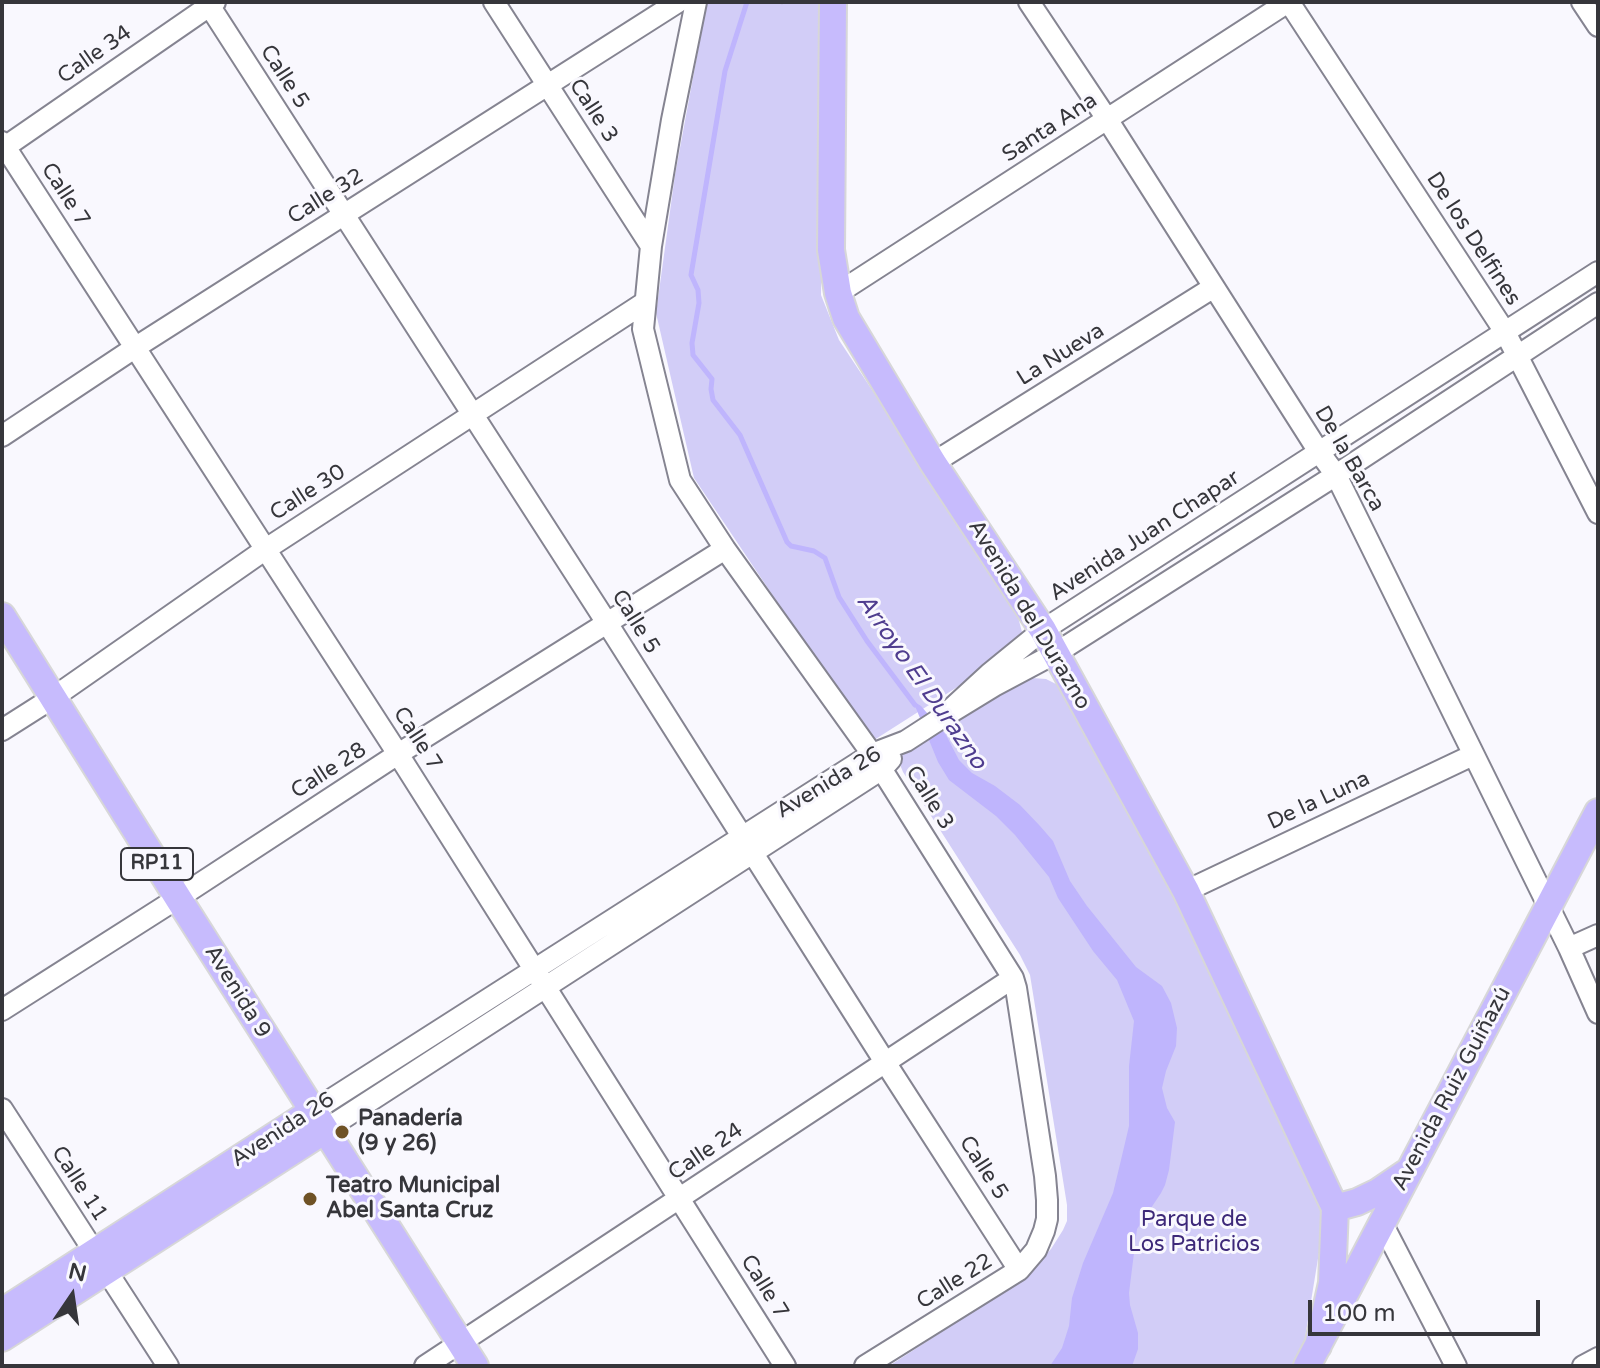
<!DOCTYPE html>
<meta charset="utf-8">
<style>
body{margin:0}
#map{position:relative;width:1600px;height:1368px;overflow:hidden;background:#f9f8fe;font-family:"Varela Round",sans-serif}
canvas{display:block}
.frame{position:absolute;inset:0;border:4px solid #36363b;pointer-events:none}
.north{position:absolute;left:32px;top:1256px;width:80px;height:80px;-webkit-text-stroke:6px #f9f8fe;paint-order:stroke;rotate:13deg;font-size:22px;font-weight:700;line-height:32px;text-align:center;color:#36363b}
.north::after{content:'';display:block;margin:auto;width:28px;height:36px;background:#36363b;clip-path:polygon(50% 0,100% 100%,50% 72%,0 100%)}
.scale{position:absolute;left:1308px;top:1300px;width:232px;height:36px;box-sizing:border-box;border:4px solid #36363b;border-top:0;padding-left:10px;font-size:24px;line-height:28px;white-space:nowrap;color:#36363b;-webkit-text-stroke:6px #f9f8fe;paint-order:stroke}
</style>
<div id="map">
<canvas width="1600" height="1368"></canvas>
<div class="frame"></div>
<div class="north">N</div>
<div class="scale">100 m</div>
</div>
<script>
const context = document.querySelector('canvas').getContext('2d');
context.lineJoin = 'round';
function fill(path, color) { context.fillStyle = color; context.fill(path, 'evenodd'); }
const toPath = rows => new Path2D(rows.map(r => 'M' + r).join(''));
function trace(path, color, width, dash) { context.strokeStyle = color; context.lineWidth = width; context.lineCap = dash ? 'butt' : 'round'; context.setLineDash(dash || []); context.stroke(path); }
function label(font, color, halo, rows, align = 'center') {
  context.font = font + ' "Varela Round",sans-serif'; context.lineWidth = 6; context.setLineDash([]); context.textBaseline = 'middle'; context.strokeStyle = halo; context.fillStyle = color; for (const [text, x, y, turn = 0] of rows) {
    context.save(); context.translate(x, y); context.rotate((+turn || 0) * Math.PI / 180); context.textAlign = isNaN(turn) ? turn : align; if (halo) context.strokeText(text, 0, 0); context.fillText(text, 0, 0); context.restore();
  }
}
const green = toPath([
 [707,2,824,2,821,295,839,340,1015,606,1022,632,962,684,871,742,694,478,656,313,675,175],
 [1032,678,1046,679,1060,686,1089,723,1320,1201,1324,1222,1304,1344,1296,1366,889,1366,1009,1288,1032,1269,1051,1249,1063,1230,1067,1221,1067,1205,1030,975,1020,955,903,772,899,762,900,757,947,725,1020,682]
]);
const water = toPath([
 [913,701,921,706,946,735,959,760,972,773,995,786,1020,805,1040,826,1053,841,1070,881,1087,906,1136,967,1162,986,1171,1003,1177,1028,1176,1046,1166,1071,1162,1088,1167,1108,1175,1122,1169,1170,1165,1185,1161,1193,1137,1229,1129,1293,1130,1305,1138,1333,1138,1349,1132,1366,1050,1366,1062,1348,1069,1326,1072,1298,1083,1263,1113,1193,1121,1160,1129,1126,1129,1066,1134,1021,1117,980,1093,951,1058,898,1049,877,1015,835,996,816,949,780,938,762]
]);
const stream = toPath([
 [747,2,725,71,691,275,698,290,699,303,692,343,693,355,712,379,711,389,713,400,740,435,787,542,791,546,814,551,825,558,839,597,867,641,915,705]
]);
const path = toPath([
 [782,2,784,5]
]);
const minor = toPath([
 [207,2,607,623,885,1062,1019,1270],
 [494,2,651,246],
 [696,2,672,120,651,246,643,329,680,480,725,549,872,754,1013,978,1016,988,1045,1176,1047,1200,1047,1219,1044,1231,1036,1250,1019,1270,865,1366],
 [1029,2,1107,119,1319,452,1336,475,1569,948,1598,1013],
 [1289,2,1505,332,1598,513],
 [1582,2,1598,26],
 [2,142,398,754,785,1366],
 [2,149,215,2],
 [1598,272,1043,630,989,674,940,719,994,686,1056,653,1336,475,1598,303],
 [838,293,1288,2],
 [2,436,136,347,678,2],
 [933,463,1214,287],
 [2,730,54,697,266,549,644,303],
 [1186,891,1473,755],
 [1569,948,1598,935],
 [2,1010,178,898,398,754,725,549],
 [2,1109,168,1366],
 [313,1111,872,754,906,741,940,719],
 [325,1130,882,769,891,759],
 [1382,1223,1456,1366],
 [425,1366,1013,978],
 [1583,1366,1598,1358]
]);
const major = toPath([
 [833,2,831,250,838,293,846,318,933,463,1043,630,1186,891,1335,1208,1332,1283,1318,1346],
 [2,616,178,898,475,1366],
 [1335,1208,1357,1202,1378,1192,1406,1173],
 [2,1312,313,1111],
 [2,1338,325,1130],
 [1307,1366,1598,812]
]);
const markers = [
 [342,1132,8,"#6f5225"],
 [310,1199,8,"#6f5225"]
];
const shields = [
 [157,864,72]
];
const shieldNames = [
 ["RP11",157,864]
];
const streetNames = [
 ["Calle 34",95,55,-35],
 ["Calle 5",284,77,57],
 ["Calle 3",593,111,57],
 ["Santa Ana",1050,128,-33],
 ["Calle 7",65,195,57],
 ["Calle 32",326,197,-32],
 ["De los Delfines",1473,239,57],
 ["La Nueva",1061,355,-32],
 ["De la Barca",1349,459,60],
 ["Calle 30",308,493,-33],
 ["Avenida Juan Chapar",1145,536,-33],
 ["Avenida del Durazno",1029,615,59],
 ["Calle 5",635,622,58],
 ["Calle 7",417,739,57],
 ["Calle 28",329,771,-33],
 ["Avenida 26",829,783,-31],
 ["Calle 3",929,798,58],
 ["De la Luna",1319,801,-25],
 ["Avenida 9",237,992,58],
 ["Avenida Ruiz Guiñazú",1452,1089,-62],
 ["Avenida 26",283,1130,-33],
 ["Calle 24",706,1152,-34],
 ["Calle 5",983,1168,57],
 ["Calle 11",79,1184,57],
 ["Calle 22",955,1282,-32],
 ["Calle 7",764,1287,58]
];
const poiNames = [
 ["Panadería",358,1119],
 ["(9 y 26)",358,1144],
 ["Teatro Municipal",326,1186],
 ["Abel Santa Cruz",326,1211]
];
const parkNames = [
 ["Parque de",1194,1220],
 ["Los Patricios",1194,1245]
];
const waterNames = [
 ["Arroyo El Durazno",921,682,55]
];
fill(green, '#d2cdf7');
fill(water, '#bfb5fd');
trace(stream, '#bfb5fd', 5);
trace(minor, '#858491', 24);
trace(major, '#d7d7d8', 30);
trace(path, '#ababb0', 3, [2, 6]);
trace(minor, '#fff', 20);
trace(major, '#c7bbfd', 26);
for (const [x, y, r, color] of markers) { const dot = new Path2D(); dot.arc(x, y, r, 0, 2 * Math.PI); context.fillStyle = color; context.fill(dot); trace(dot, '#f9f8fe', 3); }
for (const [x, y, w] of shields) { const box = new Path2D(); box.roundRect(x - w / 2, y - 16, w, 32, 6); context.fillStyle = '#f9f8fe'; context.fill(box); trace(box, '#36363b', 2); }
label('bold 20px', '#36363b', null, shieldNames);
label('22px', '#36363b', '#f9f8fe', streetNames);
label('bold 22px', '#36363b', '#f9f8fe', poiNames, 'left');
label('22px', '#3d2879', '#f9f8fe', parkNames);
label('italic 24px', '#4f3d8f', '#f9f8fe', waterNames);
</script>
